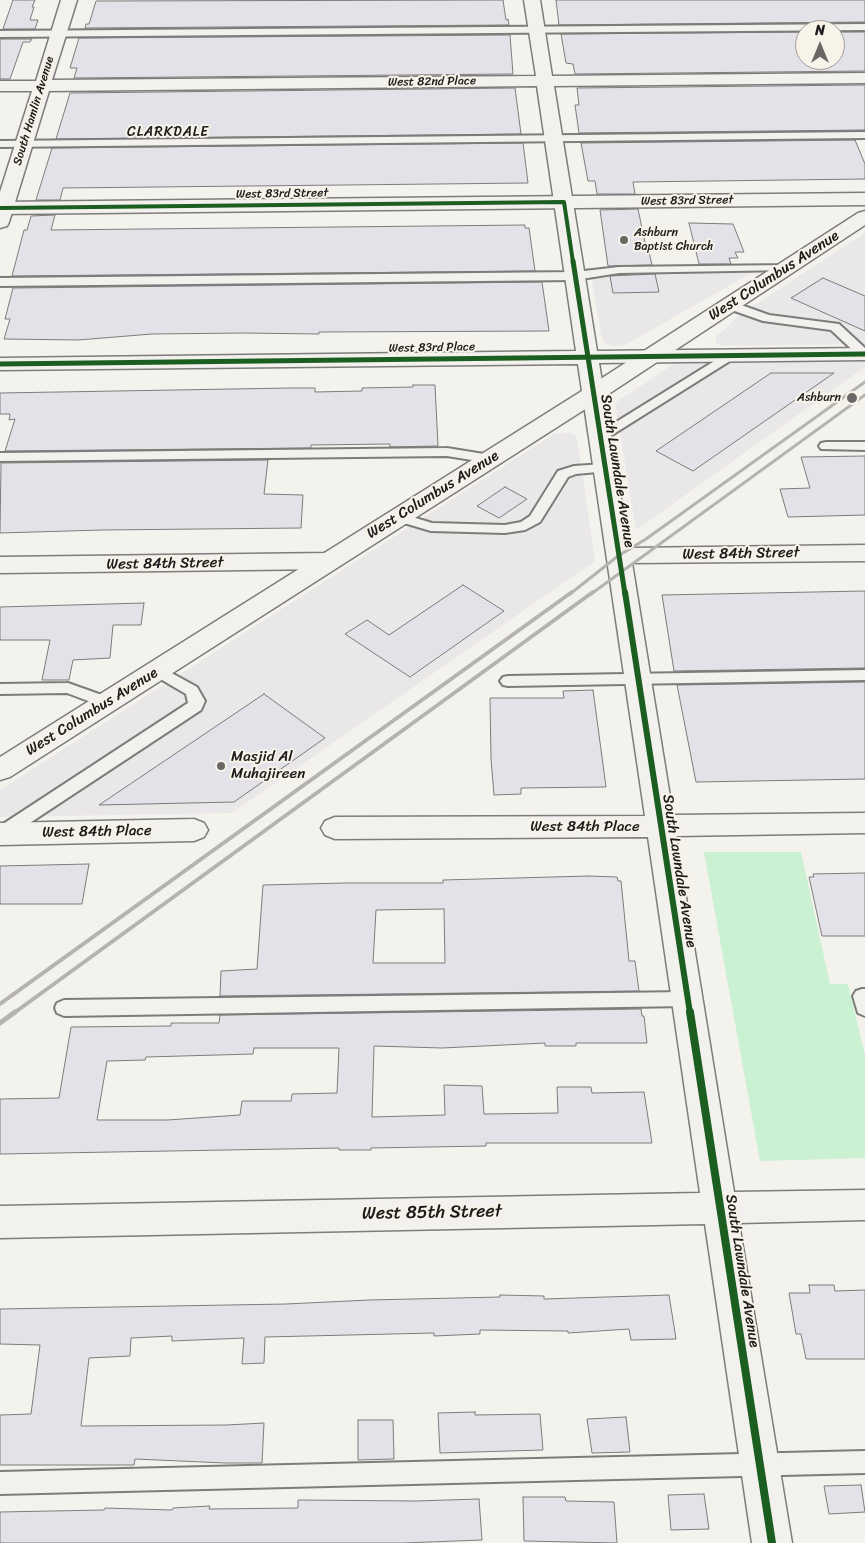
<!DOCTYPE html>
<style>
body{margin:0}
#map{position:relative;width:865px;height:1543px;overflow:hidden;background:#f4f2ec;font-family:Sriracha,sans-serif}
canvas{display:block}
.north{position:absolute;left:795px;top:20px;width:50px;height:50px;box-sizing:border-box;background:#f7f3e8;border:1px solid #9f9d96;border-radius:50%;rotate:0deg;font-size:14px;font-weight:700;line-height:20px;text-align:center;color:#1c1c1c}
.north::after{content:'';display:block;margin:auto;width:18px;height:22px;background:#686765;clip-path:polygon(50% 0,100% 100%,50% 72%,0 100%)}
</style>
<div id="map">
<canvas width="865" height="1543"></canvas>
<div class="north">N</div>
</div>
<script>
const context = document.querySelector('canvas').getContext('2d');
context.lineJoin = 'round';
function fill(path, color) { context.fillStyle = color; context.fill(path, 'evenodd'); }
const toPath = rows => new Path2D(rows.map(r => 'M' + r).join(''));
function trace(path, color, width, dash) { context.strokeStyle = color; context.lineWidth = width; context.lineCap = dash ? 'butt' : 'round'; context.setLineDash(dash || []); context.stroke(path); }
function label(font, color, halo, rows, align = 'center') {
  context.font = font + ' Sriracha,sans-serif'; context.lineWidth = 4; context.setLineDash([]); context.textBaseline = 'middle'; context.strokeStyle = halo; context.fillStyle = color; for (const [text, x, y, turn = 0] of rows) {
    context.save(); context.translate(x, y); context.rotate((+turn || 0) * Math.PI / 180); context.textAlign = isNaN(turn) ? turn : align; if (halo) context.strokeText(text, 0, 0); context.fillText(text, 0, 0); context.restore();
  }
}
const built = toPath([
 [865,233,865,344,722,346,716,342,716,336,728,327,736,317],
 [760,268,625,345,614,346,606,344,602,339,591,275,619,270],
 [865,361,865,367,636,530,615,403,674,364],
 [566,433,573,434,577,438,595,561,232,813,0,817,0,790,554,434]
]);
const green = toPath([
 [704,852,801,852,830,984,848,984,865,1055,865,1158,760,1161]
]);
const building = toPath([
 [13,0,35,0,32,7,34,7,30,20,38,20,35,29,3,29,13,0],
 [503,0,506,20,508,19,509,25,85,28,86,24,89,24,96,1,503,0],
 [556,0,865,0,865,22,559,25,556,0],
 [805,32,805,60,835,60,835,32,865,32,865,71,575,74,573,64,566,63,561,34,805,32],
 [510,35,513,74,74,78,77,68,70,68,79,38,510,35],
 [0,39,32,39,30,42,23,42,10,79,0,79,0,39],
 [865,85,865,130,579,133,575,105,579,105,577,88,865,85],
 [515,88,521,134,56,139,70,93,515,88],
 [855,140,865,164,865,179,633,182,635,194,597,194,595,181,588,181,581,143,855,140],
 [523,143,528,183,63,188,60,200,36,200,52,148,523,143],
 [638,209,647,252,649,252,652,265,608,266,600,210,638,209],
 [55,215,51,230,525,225,525,228,529,228,535,271,12,276,24,230,27,230,31,216,55,215],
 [689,223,733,224,744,252,735,252,738,258,729,258,731,264,699,264,689,223],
 [655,274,659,292,613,293,610,276,655,274],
 [823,278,865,296,865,331,791,298,823,278],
 [542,282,549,331,319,332,319,334,243,333,152,334,78,340,4,339,10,319,5,319,13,288,542,282],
 [771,373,834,373,693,471,656,451,771,373],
 [413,385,435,385,438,446,390,447,390,444,311,445,311,448,5,451,15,419,9,420,10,414,0,414,0,393,291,388,315,388,315,392,362,391,362,388,413,387,413,385],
 [865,456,865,515,788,517,780,489,810,488,801,457,865,456],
 [268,460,264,494,303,495,301,528,102,530,0,533,1,463,268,460],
 [505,487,527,499,499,518,477,506,505,487],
 [463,585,504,611,410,677,345,634,367,620,389,635,463,585],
 [865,591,865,668,674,671,662,595,865,591],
 [144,603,141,625,113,625,110,658,73,660,69,680,42,680,50,640,0,640,0,607,144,603],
 [865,682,865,779,696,782,677,685,865,682],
 [593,690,606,787,521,788,521,794,494,795,491,759,490,698,564,698,563,691,593,690],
 [264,694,325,738,234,802,99,805,264,694],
 [89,864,82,904,0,904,0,866,89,864],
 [865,873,865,936,822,936,809,877,814,877,813,874,865,873],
 [589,876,617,877,618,881,621,881,629,961,635,961,639,991,220,996,221,971,257,969,263,885,344,883,443,883,443,880,589,876],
 [444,909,445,963,373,963,376,910,444,909],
 [641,1009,642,1016,644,1016,647,1043,576,1043,576,1046,545,1046,545,1043,442,1048,374,1046,372,1117,445,1115,444,1085,482,1086,484,1114,558,1113,557,1087,591,1087,592,1093,644,1092,652,1143,486,1143,486,1146,371,1148,371,1150,339,1150,339,1148,0,1154,0,1099,59,1098,71,1027,171,1026,171,1023,219,1023,220,1015,641,1009],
 [254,1048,339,1048,337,1093,292,1094,291,1101,242,1101,240,1115,167,1120,97,1120,107,1061,145,1060,146,1057,253,1054,254,1048],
 [809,1285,834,1285,835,1291,865,1290,865,1359,806,1359,801,1334,796,1334,789,1293,810,1293,809,1285],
 [500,1295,544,1296,544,1299,669,1295,676,1339,631,1340,629,1329,568,1333,568,1331,480,1330,480,1334,434,1336,434,1333,265,1337,264,1363,242,1364,244,1338,172,1341,172,1336,131,1338,130,1356,89,1358,81,1426,227,1425,264,1423,262,1463,225,1463,135,1459,134,1465,0,1465,0,1415,31,1414,40,1345,0,1344,0,1309,286,1304,369,1300,500,1297,500,1295],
 [475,1412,475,1415,540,1414,543,1450,440,1453,438,1413,475,1412],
 [626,1417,630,1452,592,1453,587,1419,626,1417],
 [358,1420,393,1420,394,1459,358,1460,358,1420],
 [861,1485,865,1512,829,1514,824,1486,861,1485],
 [704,1494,709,1529,671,1530,668,1495,704,1494],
 [523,1497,565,1497,566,1501,614,1502,617,1543,524,1541,523,1497],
 [479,1499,482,1540,403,1543,0,1543,0,1512,104,1510,105,1508,172,1510,173,1508,210,1506,209,1509,298,1508,298,1500,416,1501,479,1499]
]);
const lane = toPath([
 [865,24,865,30,0,37,0,31,865,24],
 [865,132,865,138,0,147,0,141,865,132],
 [786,265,790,266,792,268,790,270,619,273,575,280,0,286,0,278,575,272,619,267,786,265],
 [730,301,769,315,839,324,865,348,865,357,860,357,831,330,763,321,726,308,724,305,730,301],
 [729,352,733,353,735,356,733,359,604,440,599,441,592,437,729,352],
 [826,442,865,442,865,450,821,449,819,446,821,443,826,442],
 [447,448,490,455,497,459,490,463,447,456,0,461,0,453,447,448],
 [604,464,609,465,611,468,609,471,576,474,568,477,540,522,525,530,505,533,431,531,394,520,392,517,394,514,399,513,432,523,505,525,521,522,530,516,558,471,574,466,604,464],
 [157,665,197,687,205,701,201,710,7,838,0,840,0,826,188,703,186,694,152,674,149,670,152,666,157,665],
 [865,670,865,680,508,686,503,685,500,681,503,677,508,676,865,670],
 [68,683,113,699,115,703,113,707,107,708,67,693,0,694,0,684,68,683],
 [862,989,865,989,865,1016,858,1013,853,996,856,991,862,989],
 [687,992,693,994,696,999,693,1004,687,1006,64,1016,57,1013,55,1008,57,1003,64,1000,687,992],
 [865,1451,865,1473,0,1494,0,1472,865,1451]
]);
const street = toPath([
 [61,0,77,0,52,80,536,76,524,0,540,0,552,76,865,73,865,83,554,86,597,351,865,348,865,360,599,363,629,548,865,545,865,561,632,563,673,815,865,813,865,833,676,836,734,1192,865,1190,865,1220,739,1223,792,1543,752,1543,705,1224,0,1238,0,1206,700,1193,648,837,335,839,325,835,321,828,325,821,335,817,645,816,578,364,0,370,0,358,576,351,537,86,49,91,9,222,7,226,0,228,0,192,32,91,0,91,0,81,36,81,61,0],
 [329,553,338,556,341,561,338,566,329,569,0,573,0,557,329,553],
 [194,819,204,823,208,830,204,837,194,841,0,845,0,823,194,819]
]);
const secondary = toPath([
 [865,193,865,205,0,214,0,202,865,193],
 [865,211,865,225,601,399,10,777,0,780,0,757,585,389,858,213,865,211]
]);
const railFar2 = toPath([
 [570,594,618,556,646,539,865,382],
 [591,594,865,395]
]);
const railFar1 = toPath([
 [0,1004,572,592],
 [14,1013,593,592]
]);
const rail = toPath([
 [0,1023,15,1012]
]);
const cyclewayFar3 = toPath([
 [0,208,564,202,573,262]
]);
const cyclewayFar2 = toPath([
 [573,261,625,594],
 [0,364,865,354]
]);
const cyclewayFar1 = toPath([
 [625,592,690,1013]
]);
const cycleway = toPath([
 [690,1012,772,1543]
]);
const markers = [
 [624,240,5,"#686765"],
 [852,398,6,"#686765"],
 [221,766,5,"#686765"]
];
const farStreetnames = [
 ["West 82nd Place",432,82,-1],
 ["South Hamlin Avenue",34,111,-73],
 ["West 83rd Street",282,194,-1],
 ["West 83rd Street",687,201,-1],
 ["West 83rd Place",432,348,-1]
];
const farPoinames = [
 ["Ashburn",634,233],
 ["Baptist Church",634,247],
 ["Ashburn",841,398,"right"]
];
const farNeighbourhoodnames = [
 ["CLARKDALE",168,132]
];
const streetNames = [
 ["West Columbus Avenue",774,276,-33],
 ["South Lawndale Avenue",617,471,81],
 ["West Columbus Avenue",433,495,-32],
 ["West 84th Street",741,554,-1],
 ["West 84th Street",165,564,-1],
 ["West Columbus Avenue",92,712,-32],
 ["West 84th Place",585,827],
 ["West 84th Place",97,832,-1],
 ["South Lawndale Avenue",679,871,81],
 ["South Lawndale Avenue",742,1271,81]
];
const poiNames = [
 ["Masjid Al",231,757],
 ["Muhajireen",231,774]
];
const nearStreetnames = [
 ["West 85th Street",432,1213,-1]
];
fill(built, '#eae7e8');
fill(green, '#cbf1d3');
fill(building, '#e4e2e9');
trace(building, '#7d7c7a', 1);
trace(lane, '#7d7c7a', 4);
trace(street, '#7d7c7a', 3);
trace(secondary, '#7d7c7a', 3);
fill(lane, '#f2f1ed');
fill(street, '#f2f1ed');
fill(secondary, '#f2f1ed');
trace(railFar2, '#b4b3b0', 3);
trace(railFar1, '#b4b3b0', 4);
trace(rail, '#b4b3b0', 5);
trace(cyclewayFar3, '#1b5e20', 4);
trace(cyclewayFar2, '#1b5e20', 5);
trace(cyclewayFar1, '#1b5e20', 6);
trace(cycleway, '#1b5e20', 8);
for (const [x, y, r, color] of markers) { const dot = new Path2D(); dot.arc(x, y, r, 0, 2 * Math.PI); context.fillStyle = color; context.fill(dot); trace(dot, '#f7f3e8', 2); }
label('12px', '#1c1c1c', '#f7f3e8', farStreetnames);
label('12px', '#1c1c1c', '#f7f3e8', farPoinames, 'left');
context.letterSpacing = '1px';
label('14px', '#1c1c1c', '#f7f3e8', farNeighbourhoodnames);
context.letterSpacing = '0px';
label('15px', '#1c1c1c', '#f7f3e8', streetNames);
label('15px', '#1c1c1c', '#f7f3e8', poiNames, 'left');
label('18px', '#1c1c1c', '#f7f3e8', nearStreetnames);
</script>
